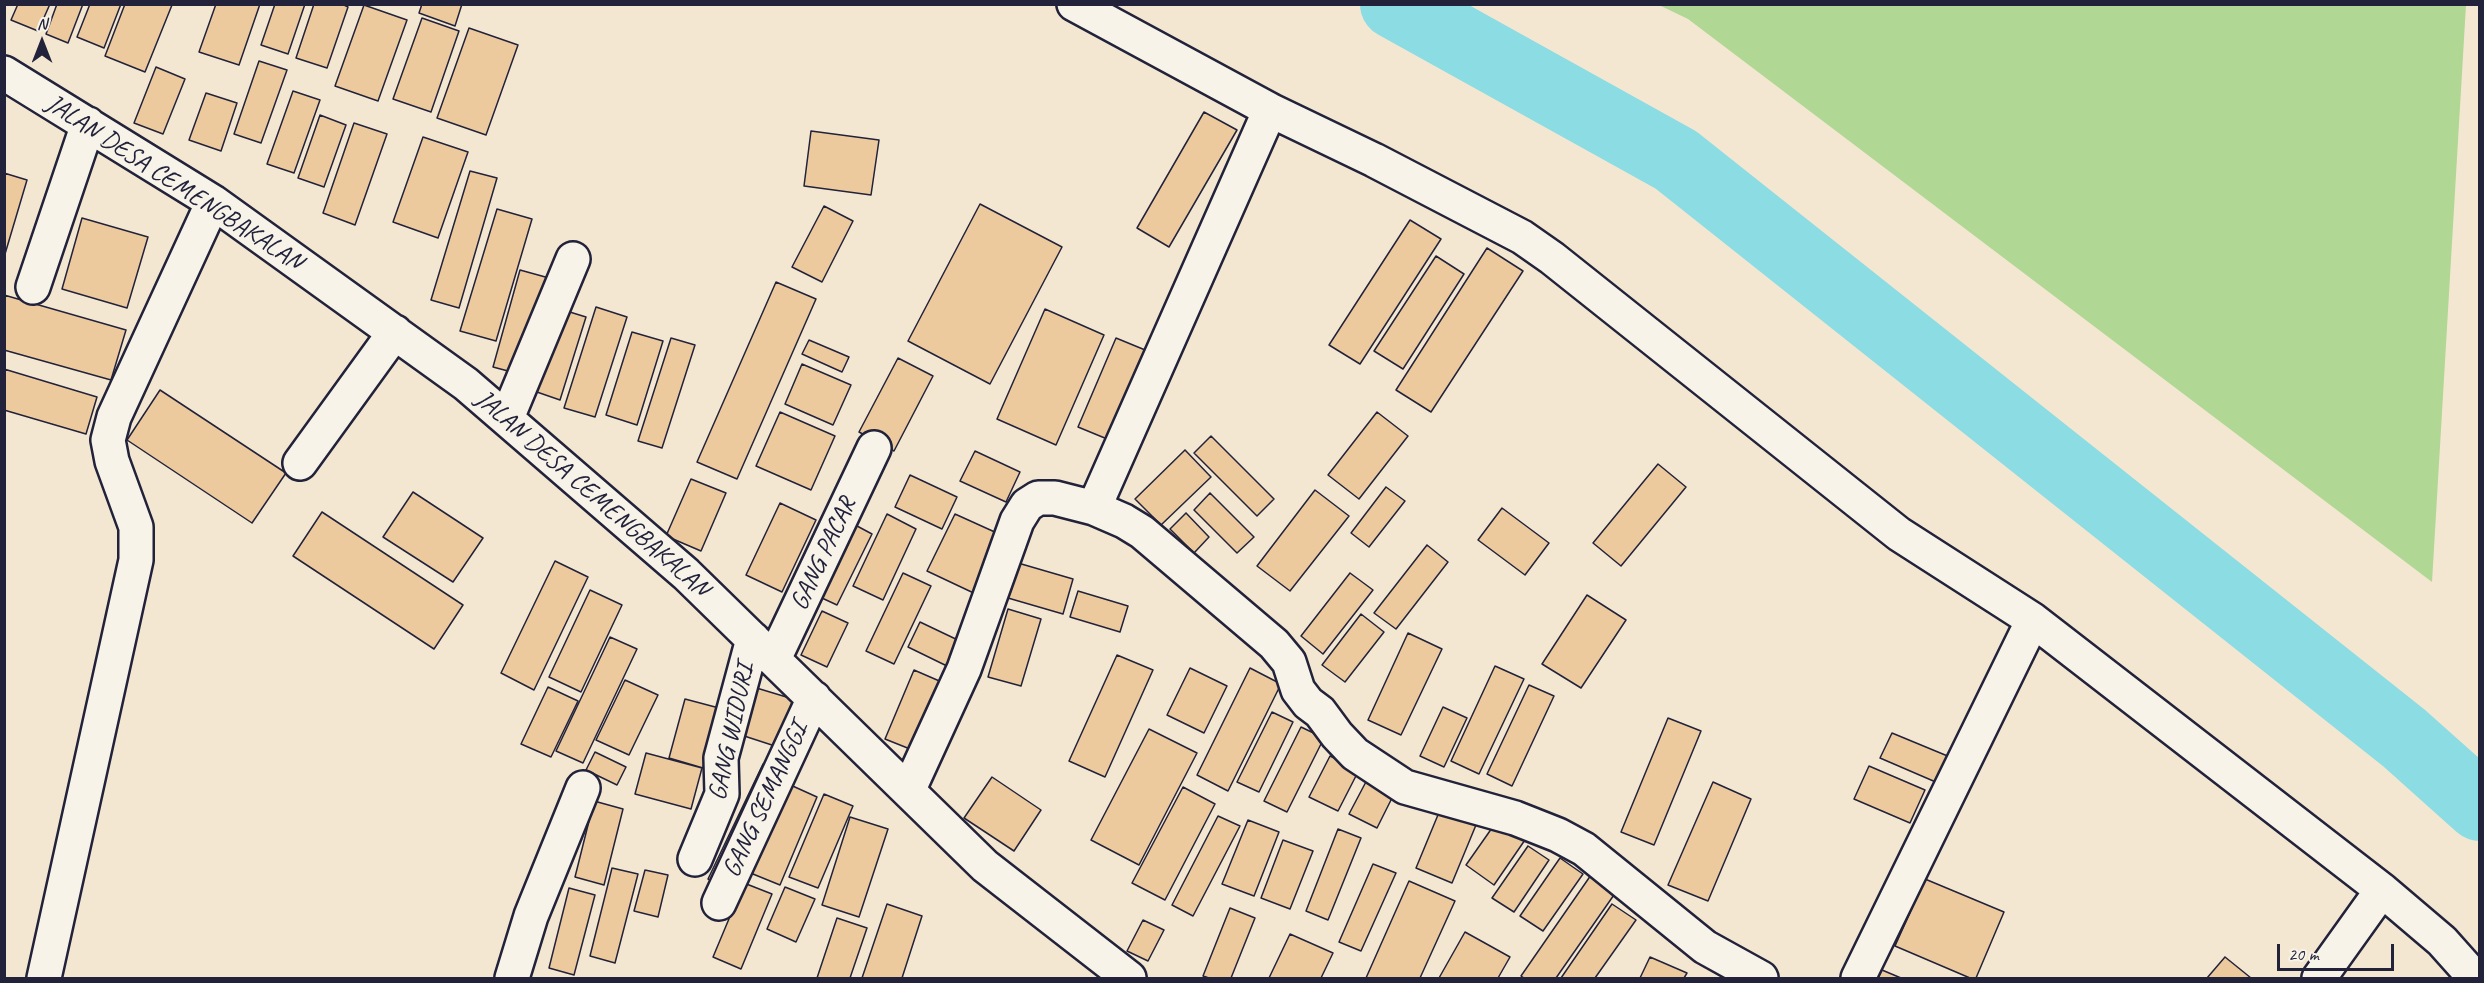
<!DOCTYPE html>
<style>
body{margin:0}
#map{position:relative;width:2484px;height:983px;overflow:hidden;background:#f4e7d2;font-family:Caveat,sans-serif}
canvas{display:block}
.frame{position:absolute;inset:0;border:6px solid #22223b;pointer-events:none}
.north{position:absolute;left:12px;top:12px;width:60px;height:60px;-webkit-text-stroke:4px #f7f3e8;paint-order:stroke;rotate:0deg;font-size:16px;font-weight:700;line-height:24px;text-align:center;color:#22223b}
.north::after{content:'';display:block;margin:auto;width:21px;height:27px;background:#22223b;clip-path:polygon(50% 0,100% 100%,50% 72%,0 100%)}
.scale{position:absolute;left:2277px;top:944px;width:117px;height:27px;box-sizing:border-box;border:3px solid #22223b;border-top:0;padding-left:8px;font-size:18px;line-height:21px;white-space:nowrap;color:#22223b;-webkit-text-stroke:4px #f7f3e8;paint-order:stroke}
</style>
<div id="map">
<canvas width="2484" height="983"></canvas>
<div class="frame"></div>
<div class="north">N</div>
<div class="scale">20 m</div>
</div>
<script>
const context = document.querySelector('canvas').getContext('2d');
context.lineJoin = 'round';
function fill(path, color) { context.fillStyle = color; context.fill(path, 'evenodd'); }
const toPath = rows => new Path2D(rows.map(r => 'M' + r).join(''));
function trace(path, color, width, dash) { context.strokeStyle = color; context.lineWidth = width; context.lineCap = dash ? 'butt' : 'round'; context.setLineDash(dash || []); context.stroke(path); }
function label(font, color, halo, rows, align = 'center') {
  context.font = font + ' Caveat,sans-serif'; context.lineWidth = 6; context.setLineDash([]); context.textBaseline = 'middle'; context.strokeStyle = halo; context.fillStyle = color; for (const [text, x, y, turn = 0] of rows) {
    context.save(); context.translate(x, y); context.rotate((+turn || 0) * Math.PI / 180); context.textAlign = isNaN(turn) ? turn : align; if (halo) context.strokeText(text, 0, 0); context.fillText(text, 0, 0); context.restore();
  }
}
const green = toPath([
 [1659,5,2466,5,2432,582,1688,19]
]);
const river = toPath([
 [1395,4,1676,160,2404,738,2480,806]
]);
const building = toPath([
 [18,4,50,4,38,31,11,20,18,4],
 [57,4,83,4,68,43,46,34,57,4],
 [90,4,121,4,104,48,77,37,90,4],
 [125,4,172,5,145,72,105,56,125,4],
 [216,4,260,4,239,65,199,52,216,4],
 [275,4,305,4,288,54,261,45,275,4],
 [314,4,342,4,348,7,327,68,296,58,314,4],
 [422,4,462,4,455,26,419,13,422,4],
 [364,5,407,20,378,101,335,86,364,5],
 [422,18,459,31,431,112,393,99,422,18],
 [469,28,518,45,486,135,437,118,469,28],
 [259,61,287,70,261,143,234,134,259,61],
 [156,67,185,79,163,134,134,123,156,67],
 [293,91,320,100,294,173,267,164,293,91],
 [206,93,237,103,221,151,189,140,206,93],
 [1204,112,1237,130,1169,247,1137,228,1204,112],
 [320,115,346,125,324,187,298,178,320,115],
 [354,123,387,134,355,225,323,213,354,123],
 [811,131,879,140,871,195,804,186,811,131],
 [423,137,468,152,438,238,393,222,423,137],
 [470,171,497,178,459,308,431,300,470,171],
 [4,173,27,180,5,254,4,254,4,173],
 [980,204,1062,247,990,384,908,341,980,204],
 [824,206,853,221,822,282,792,267,824,206],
 [497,209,532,219,496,341,460,331,497,209],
 [82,218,148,237,127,308,62,289,82,218],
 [1410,220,1441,239,1360,364,1329,345,1410,220],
 [1487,248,1523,271,1431,412,1396,390,1487,248],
 [1436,256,1464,274,1403,369,1374,351,1436,256],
 [520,270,549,278,523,375,493,367,520,270],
 [776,282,816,299,737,479,697,462,776,282],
 [4,295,126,330,111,380,4,350,4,295],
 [596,307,627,317,595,417,564,408,596,307],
 [560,309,586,317,560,400,534,391,560,309],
 [1045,309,1104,335,1056,445,997,419,1045,309],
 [632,332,663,341,637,425,606,415,632,332],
 [671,338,695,345,662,448,638,441,671,338],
 [1116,338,1150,352,1112,441,1078,427,1116,338],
 [809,340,849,357,842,372,802,354,809,340],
 [898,358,933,376,894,451,859,432,898,358],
 [802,364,851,385,833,425,785,404,802,364],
 [4,369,97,397,86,434,4,410,4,369],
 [160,390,286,473,252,523,127,440,160,390],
 [780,412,835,436,811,490,756,466,780,412],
 [1377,412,1408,436,1359,499,1328,475,1377,412],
 [1211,436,1274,499,1257,516,1194,453,1211,436],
 [1185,450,1211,477,1161,525,1135,499,1185,450],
 [975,451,1020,472,1006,502,960,481,975,451],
 [1658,464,1686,487,1621,566,1593,543,1658,464],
 [910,475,957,497,942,529,895,507,910,475],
 [691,479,726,493,701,551,666,536,691,479],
 [1386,487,1405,501,1369,547,1351,533,1386,487],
 [1315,490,1349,516,1290,591,1257,566,1315,490],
 [413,492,483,538,453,582,383,537,413,492],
 [1210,493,1254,537,1237,553,1194,510,1210,493],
 [780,503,816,520,782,592,746,575,780,503],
 [1502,508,1549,543,1525,575,1478,540,1502,508],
 [322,512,463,605,434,649,293,556,322,512],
 [1186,513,1209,537,1194,553,1170,529,1186,513],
 [887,514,916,529,883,600,853,586,887,514],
 [955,514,1008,538,980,596,927,571,955,514],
 [844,519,872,534,837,605,809,592,844,519],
 [1427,545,1448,562,1396,629,1374,613,1427,545],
 [555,561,588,577,534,690,501,673,555,561],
 [1018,563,1073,579,1063,614,1008,598,1018,563],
 [903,573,931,586,894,664,866,651,903,573],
 [1350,573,1373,590,1323,654,1301,636,1350,573],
 [590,590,622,605,581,692,549,677,590,590],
 [1078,591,1128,606,1120,632,1070,617,1078,591],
 [1587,595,1626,620,1581,688,1542,664,1587,595],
 [1008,609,1041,619,1021,686,988,677,1008,609],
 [822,611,848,623,827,667,801,655,822,611],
 [1361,614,1384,632,1345,682,1322,665,1361,614],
 [920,622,962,642,949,667,908,647,920,622],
 [1408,633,1442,649,1401,735,1368,720,1408,633],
 [610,637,637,649,583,763,556,751,610,637],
 [1117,655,1153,670,1105,777,1069,761,1117,655],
 [1495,666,1524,679,1479,774,1451,761,1495,666],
 [1190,668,1227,686,1204,733,1167,715,1190,668],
 [1250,668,1281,684,1228,791,1197,775,1250,668],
 [914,670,944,683,915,751,885,739,914,670],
 [625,680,658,695,629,755,596,740,625,680],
 [1529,685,1554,696,1512,786,1487,774,1529,685],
 [750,686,793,699,778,747,735,733,750,686],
 [548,687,578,701,551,757,521,744,548,687],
 [685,699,719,708,703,768,669,758,685,699],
 [1443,707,1467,718,1444,767,1420,756,1443,707],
 [1272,712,1293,722,1259,792,1237,782,1272,712],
 [1668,718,1701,731,1654,845,1621,832,1668,718],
 [1301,727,1324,738,1287,812,1264,801,1301,727],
 [1149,729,1197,753,1139,865,1091,840,1149,729],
 [1892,733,1950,757,1938,783,1880,758,1892,733],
 [595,752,626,767,617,785,586,770,595,752],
 [646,753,702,768,691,809,635,794,646,753],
 [1330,756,1359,770,1338,811,1309,797,1330,756],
 [763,764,778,771,722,886,708,879,763,764],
 [1869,766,1925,790,1910,823,1854,799,1869,766],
 [992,777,1041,810,1014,851,964,818,992,777],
 [1368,778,1395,792,1377,828,1349,814,1368,778],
 [1713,782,1751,799,1708,901,1668,885,1713,782],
 [786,783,817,797,780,885,748,872,786,783],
 [1183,787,1215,804,1165,900,1132,883,1183,787],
 [824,794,853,806,818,888,789,877,824,794],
 [594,801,623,809,604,885,575,877,594,801],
 [1440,810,1476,825,1452,883,1416,868,1440,810],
 [1218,816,1240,826,1193,916,1172,905,1218,816],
 [850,817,888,829,859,917,822,905,850,817],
 [1499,818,1527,837,1494,885,1466,865,1499,818],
 [1248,820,1279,832,1254,896,1222,884,1248,820],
 [1338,829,1361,838,1328,920,1306,911,1338,829],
 [1283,840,1313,851,1290,909,1261,898,1283,840],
 [1528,846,1549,860,1514,912,1492,898,1528,846],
 [1560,858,1583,874,1543,931,1520,916,1560,858],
 [1373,864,1396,873,1361,951,1339,942,1373,864],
 [612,868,638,874,615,963,590,956,612,868],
 [645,870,668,875,658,917,634,911,645,870],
 [1591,875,1616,892,1556,978,1524,978,1521,976,1591,875],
 [1925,879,2004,912,1976,978,1970,978,1895,946,1925,879],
 [1409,881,1455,901,1420,978,1366,978,1409,881],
 [744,883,772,894,741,969,713,957,744,883],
 [785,887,815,899,796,942,767,929,785,887],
 [569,888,595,895,574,975,549,968,569,888],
 [887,904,922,916,902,978,862,978,887,904],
 [1612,904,1636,920,1595,978,1561,978,1612,904],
 [1230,908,1255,918,1231,978,1209,978,1203,976,1230,908],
 [837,918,867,928,850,978,817,978,837,918],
 [1143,920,1164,930,1148,961,1127,951,1143,920],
 [1465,932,1510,957,1498,978,1439,978,1465,932],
 [1290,934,1333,953,1321,978,1269,978,1290,934],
 [1650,957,1687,973,1684,978,1640,978,1650,957],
 [2225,957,2251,978,2207,978,2225,957],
 [1882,970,1901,978,1878,978,1882,970]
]);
const minor = toPath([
 [1074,4,1270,110,1374,160,1522,237,1552,258,1899,534,2033,620,2382,890,2442,941,2475,978],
 [4,73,213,202,466,384,686,574,985,866,1129,978],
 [33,287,88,124],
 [507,418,573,259],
 [300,463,395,332],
 [1094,508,1270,110],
 [774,659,874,448],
 [909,789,964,669,1017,521,1027,505,1038,498,1055,498,1094,508,1124,521,1142,532,1274,644,1289,662,1298,690,1308,703,1320,712,1337,735,1355,754,1405,787,1515,818,1558,835,1584,849,1705,947,1761,978],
 [695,859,722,794,721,758,753,639],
 [719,903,814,698],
 [44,978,136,560,136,527,112,461,108,440,114,417,213,202],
 [512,978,531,916,583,788],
 [1858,978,2033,620],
 [2319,978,2382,890]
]);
const streetNames = [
 ["JALAN DESA CEMENGBAKALAN",174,183,33],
 ["JALAN DESA CEMENGBAKALAN",592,494,41],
 ["GANG PACAR",824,554,-65],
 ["GANG WIDURI",732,732,-78],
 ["GANG SEMANGGI",766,800,-65]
];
fill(green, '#b0d793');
trace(river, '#8bdce3', 70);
fill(building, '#ecca9d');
trace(building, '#22223b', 1.5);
trace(minor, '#22223b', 38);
trace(minor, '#f7f3e8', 33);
label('26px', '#22223b', '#f7f3e8', streetNames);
</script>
